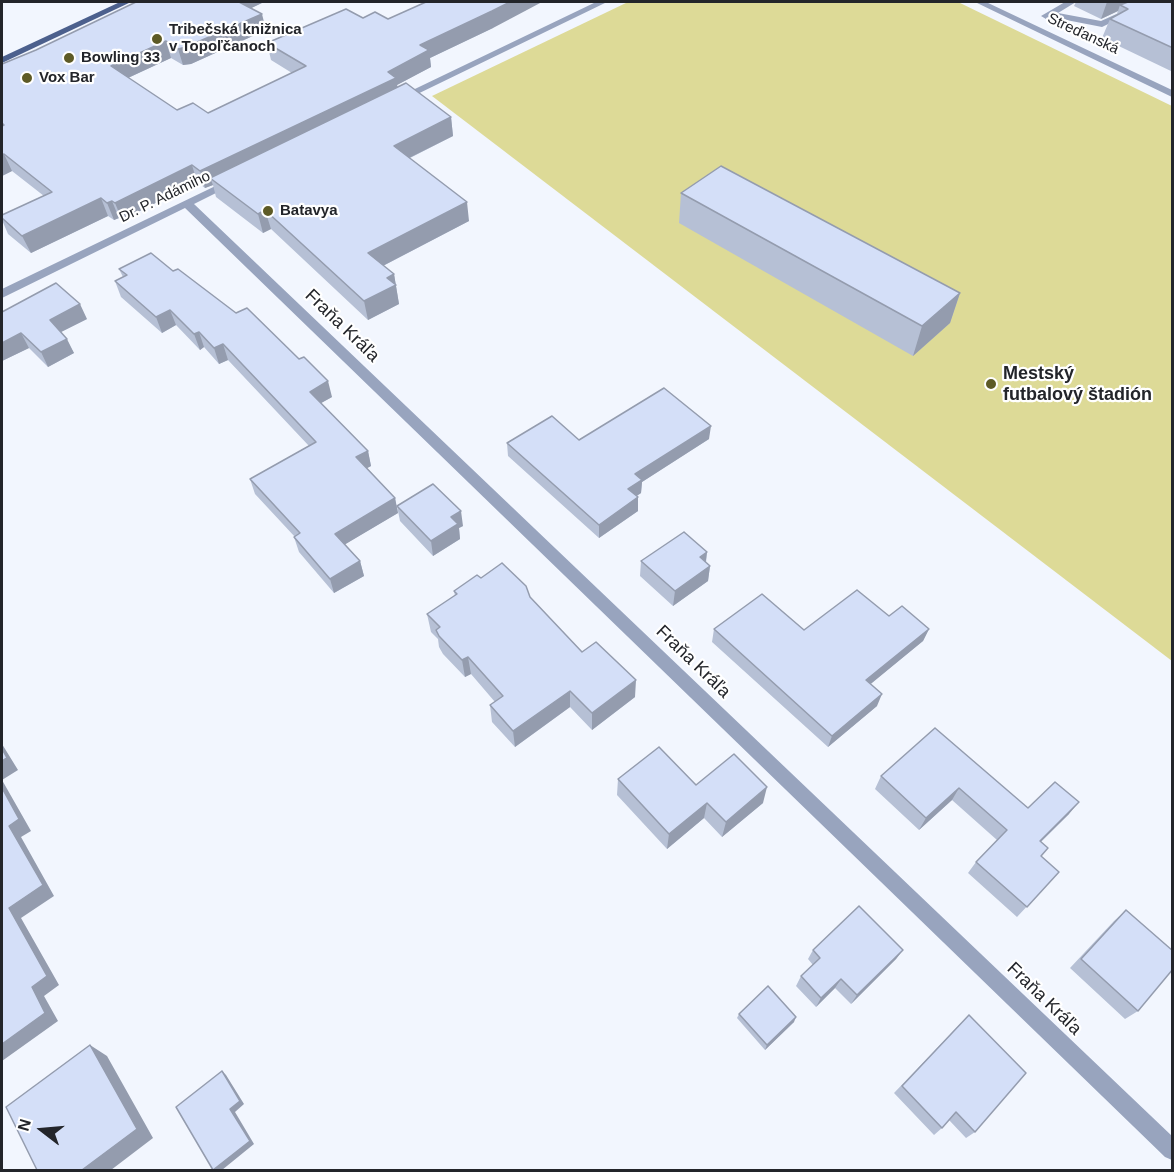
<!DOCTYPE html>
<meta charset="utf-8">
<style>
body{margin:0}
#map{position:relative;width:1174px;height:1172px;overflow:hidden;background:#f2f6fe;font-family:Helvetica,sans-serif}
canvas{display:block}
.frame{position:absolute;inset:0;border:3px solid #23252a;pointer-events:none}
.north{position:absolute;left:12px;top:1100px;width:60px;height:60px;-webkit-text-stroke:4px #fff;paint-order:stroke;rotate:286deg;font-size:16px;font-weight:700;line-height:24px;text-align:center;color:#23252a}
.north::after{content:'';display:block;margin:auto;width:21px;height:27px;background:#23252a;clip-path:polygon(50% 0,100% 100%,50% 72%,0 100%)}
</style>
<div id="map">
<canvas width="1174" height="1172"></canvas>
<div class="frame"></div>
<div class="north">N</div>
</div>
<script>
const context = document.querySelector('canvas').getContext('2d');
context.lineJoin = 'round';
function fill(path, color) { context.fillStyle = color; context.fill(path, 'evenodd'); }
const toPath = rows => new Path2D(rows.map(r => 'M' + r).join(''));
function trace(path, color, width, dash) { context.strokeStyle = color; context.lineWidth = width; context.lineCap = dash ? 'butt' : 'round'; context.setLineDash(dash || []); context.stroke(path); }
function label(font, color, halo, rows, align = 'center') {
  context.font = font + ' Helvetica,sans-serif'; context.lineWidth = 4.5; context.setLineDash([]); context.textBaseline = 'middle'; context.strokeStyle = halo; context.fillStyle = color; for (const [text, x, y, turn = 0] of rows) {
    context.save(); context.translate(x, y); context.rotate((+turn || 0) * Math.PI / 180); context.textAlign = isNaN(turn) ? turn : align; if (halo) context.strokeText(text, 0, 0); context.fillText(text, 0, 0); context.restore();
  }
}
const green = toPath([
 [628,2,958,2,1172,106,1172,661,432,96]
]);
const minor = toPath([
 [596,2,607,2,403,101,394,99,596,2],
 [975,2,986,2,1172,90,1172,97,975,2],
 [1065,2,1076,2,1058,13,1101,21,1143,2,1154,2,1102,27,1051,17,1046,19,1041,16,1065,2],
 [232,178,238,181,236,183,194,204,1172,1136,1172,1160,1165,1157,185,208,2,298,2,289,232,178]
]);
const major = toPath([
 [120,2,131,2,2,63,2,57,120,2]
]);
const wall = toPath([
 [136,2,264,2,251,8,266,30,191,64,183,65,171,58,128,78,177,110,208,113,292,73,271,60,267,43,363,18,493,28,430,58,431,67,397,85,398,87,451,117,453,136,410,158,469,221,383,266,394,274,399,304,368,320,271,229,263,233,216,197,213,185,205,188,197,182,122,220,119,218,114,220,108,216,31,253,8,234,2,220,2,215,44,196,12,171,2,176,2,64,36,50],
 [1076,2,1173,2,1173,72,1102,38,1110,19,1116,16,1118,11,1101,19,1074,6],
 [681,193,960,293,950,323,913,356,679,223],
 [119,269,173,271,332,397,321,403,368,451,371,466,367,468,395,498,398,513,345,544,360,561,364,576,334,593,299,552,294,537,295,537,255,494,250,479,309,446,228,360,219,364,204,347,200,350,176,325,162,333,121,297,115,281,123,277],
 [2,312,87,319,61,332,74,353,48,367,29,348,2,361],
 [709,439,642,482,641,493,637,496,638,511,599,538,508,456,507,443,579,440],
 [397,506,463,526,459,528,460,539,433,556,400,521],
 [707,552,706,563,710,566,708,581,673,606,640,576,641,561],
 [481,578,530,597,582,652,635,697,592,730,570,707,515,747,492,722,490,705,495,702,471,674,465,677,443,654,439,647,438,639,431,632,427,614,455,596,454,591],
 [889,616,929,629,923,641,870,684,877,706,828,747,712,642,714,629,804,630],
 [935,728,1028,808,1069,814,1041,842,1041,856,1059,872,1017,917,968,873,976,862,997,840,952,800,919,830,875,789,881,776],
 [618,779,696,785,763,803,722,837,704,818,667,849,617,795],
 [1126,910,1138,1011,1125,1019,1070,968,1114,921],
 [813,950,903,950,896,959,851,1004,835,988,816,1007,796,986,801,976,813,965,808,959],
 [739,1014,794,1022,765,1050,737,1018],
 [960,1024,975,1132,966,1138,949,1120,942,1128,934,1135,894,1093]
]);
const shadedWall = toPath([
 [234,2,264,2,237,15],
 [510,2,542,2,493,28,430,58,431,67,397,85,399,95,210,178,213,185,205,188,200,171,420,45],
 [1107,2,1139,2,1120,5,1118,11,1101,19],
 [262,14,266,30,191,64,183,65,178,49],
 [166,41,171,58,117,83,111,66],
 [451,117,453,136,397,164,394,146],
 [4,154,12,171,2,176,2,155],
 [192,165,197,182,122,220,115,203],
 [101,198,108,216,31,253,22,236],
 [112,201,119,218,114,220,107,203],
 [467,202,469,221,371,272,368,253],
 [265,210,271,229,263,233,258,214],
 [394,274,399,304,368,320,364,301,387,278],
 [960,293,950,323,913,356,922,326],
 [80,304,87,319,57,334,50,320],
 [170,310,176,325,162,333,156,317],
 [199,332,204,347,200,350,194,334],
 [21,333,29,348,2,361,2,343],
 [67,339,74,353,48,367,41,352],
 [223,344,228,360,219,364,214,348],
 [328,381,332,397,314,407,310,392],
 [711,426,709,439,642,482,641,493,627,502,628,489,635,474],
 [368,451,371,466,360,472,356,457],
 [638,497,638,511,599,538,599,525],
 [395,498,398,513,339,548,335,534],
 [461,511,463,526,459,528,460,539,433,556,431,541,451,517],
 [707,552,705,567,700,557],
 [360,561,364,576,334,593,330,579],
 [710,566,708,581,673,606,675,591],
 [929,629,923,641,861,692,866,680],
 [468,657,471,674,465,677,462,660],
 [636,680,635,697,592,730,592,713],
 [570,691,570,707,515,747,513,731],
 [882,694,877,706,828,747,832,736],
 [2,744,18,770,2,780,31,831,21,837,54,896,21,918,59,985,44,996,58,1021,2,1061,2,1044,32,987,9,908,9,826,2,788],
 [767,787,763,803,722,837,726,822],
 [959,788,952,800,919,830,926,818],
 [1079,802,1069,814,1030,852,1040,841],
 [707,803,704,818,667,849,669,834],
 [903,950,896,959,851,1004,857,995],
 [841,979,835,988,816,1007,821,998],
 [796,1017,794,1022,765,1050,767,1045],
 [90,1045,107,1056,153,1138,111,1170,82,1170],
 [222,1071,226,1075,244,1104,235,1112,254,1144,222,1170,214,1170,230,1109]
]);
const building = toPath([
 [136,2,239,2,262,14,186,47,178,49,166,41,111,66,177,110,193,103,208,113,306,66,267,43,346,9,363,18,375,12,388,19,426,2,510,2,492,11,420,45,429,50,388,72,396,78,200,171,192,165,115,203,112,201,107,203,101,198,22,236,2,218,2,215,52,192,4,154,2,155,2,126,4,125,2,123,2,64,36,50,136,2],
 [1128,2,1173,2,1173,48,1110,19,1128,9,1120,5,1128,2],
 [406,83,451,117,394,146,467,202,368,253,394,274,387,278,396,285,364,301,265,210,258,214,210,178,406,83],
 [721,166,960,293,922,326,681,193,721,166],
 [151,253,173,271,178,269,236,313,247,308,299,359,304,357,328,381,310,392,368,451,356,457,395,498,335,534,360,561,330,579,294,537,300,533,250,479,316,442,223,344,214,348,199,332,194,334,170,310,156,317,115,281,127,275,119,269,151,253],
 [56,283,80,304,50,320,67,339,41,352,21,333,2,343,2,312,56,283],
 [664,388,711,426,635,474,642,480,628,489,638,497,599,525,507,443,552,416,579,440,664,388],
 [433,484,461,511,451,517,458,524,431,541,397,506,433,484],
 [684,532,707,552,700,557,710,566,675,591,641,561,684,532],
 [502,563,526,586,530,597,582,652,596,642,636,680,592,713,570,691,513,731,490,705,503,696,468,657,462,660,439,636,436,630,440,627,427,614,457,594,454,591,477,575,481,578,502,563],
 [857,590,889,616,902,606,929,629,866,680,882,694,832,736,714,629,762,594,804,630,857,590],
 [935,728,1028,808,1055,782,1079,802,1040,841,1048,848,1041,856,1059,872,1027,907,976,862,1007,830,959,788,926,818,881,776,935,728],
 [659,747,696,785,734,754,767,787,726,822,707,803,669,834,618,779,659,747],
 [2,749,7,758,2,761,2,749],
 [2,788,19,819,9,826,43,885,9,908,47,976,32,987,45,1013,2,1044,2,788],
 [859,906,903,950,857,995,841,979,821,998,801,976,820,958,813,950,859,906],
 [1126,910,1173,951,1173,969,1138,1011,1081,959,1126,910],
 [768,986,796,1017,767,1045,739,1014,768,986],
 [969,1015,1026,1073,975,1132,956,1112,942,1128,902,1086,969,1015],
 [90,1045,137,1129,82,1170,37,1170,6,1107,90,1045],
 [222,1071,240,1101,230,1109,250,1141,213,1170,176,1107,222,1071]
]);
const markers = [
 [157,39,6,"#5d5a26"],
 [69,58,6,"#5d5a26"],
 [27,78,6,"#5d5a26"],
 [268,211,6,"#5d5a26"],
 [991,384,6,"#5d5a26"]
];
const farPoinames = [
 ["Tribečská knižnica",169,30],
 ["v Topoľčanoch",169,47],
 ["Bowling 33",81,58],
 ["Vox Bar",39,78],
 ["Batavya",280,211]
];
const farStreetnames = [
 ["Streďanská",1083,34,25],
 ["Dr. P. Adámiho",165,197,-26]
];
const streetNames = [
 ["Fraňa Kráľa",342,326,44],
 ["Fraňa Kráľa",693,662,44],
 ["Fraňa Kráľa",1044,999,44]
];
const poiNames = [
 ["Mestský",1003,374],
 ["futbalový štadión",1003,395]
];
fill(green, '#ddda97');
fill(minor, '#98a4be');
fill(major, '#4c608d');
fill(wall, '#b6c0d5');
fill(shadedWall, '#949cae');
fill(building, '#d4dff8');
trace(building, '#949cae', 1.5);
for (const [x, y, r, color] of markers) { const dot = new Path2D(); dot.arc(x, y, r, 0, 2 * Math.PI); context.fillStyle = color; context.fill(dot); trace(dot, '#fff', 2); }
label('bold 15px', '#23252a', '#fff', farPoinames, 'left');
label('15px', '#23252a', '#fff', farStreetnames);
label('18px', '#23252a', '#fff', streetNames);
label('bold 18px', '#23252a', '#fff', poiNames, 'left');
</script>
